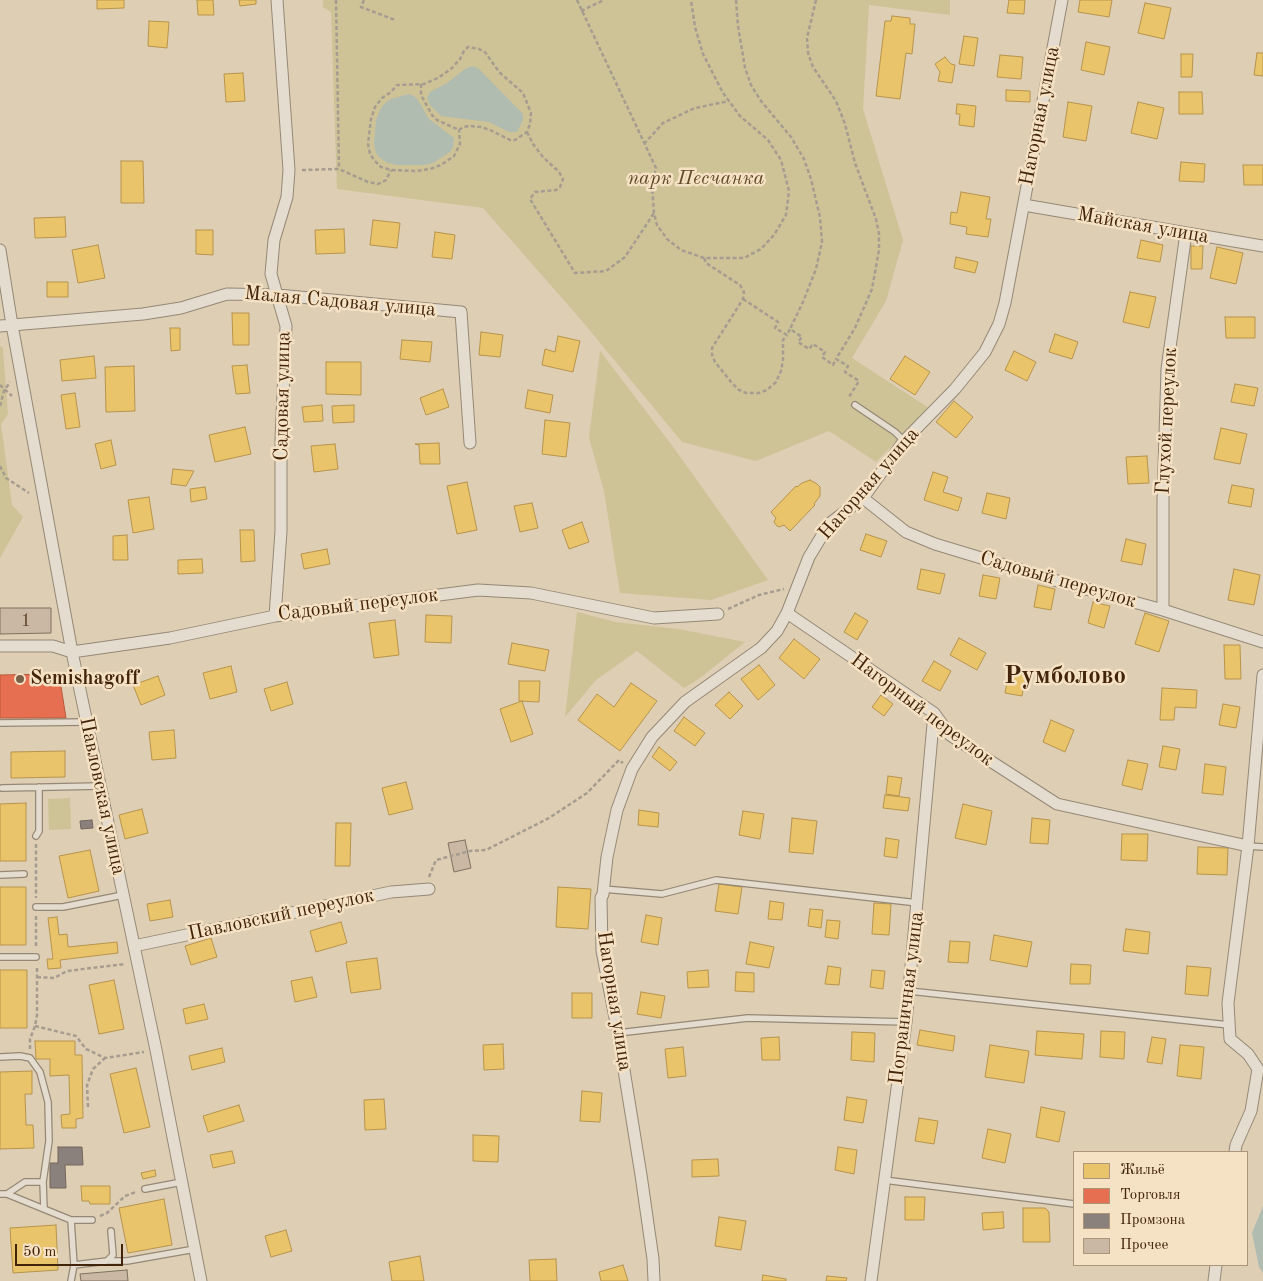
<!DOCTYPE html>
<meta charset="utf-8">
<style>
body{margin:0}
#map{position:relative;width:1263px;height:1281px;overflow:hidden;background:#deceb4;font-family:"Old Standard TT",serif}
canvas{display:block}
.legend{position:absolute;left:1073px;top:1151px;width:175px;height:115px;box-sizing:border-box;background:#f5e1c3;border:1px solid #ad9579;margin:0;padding:6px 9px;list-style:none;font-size:15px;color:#42240a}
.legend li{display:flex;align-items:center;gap:10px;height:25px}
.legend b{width:25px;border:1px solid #ad9579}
.scale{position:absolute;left:15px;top:1244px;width:108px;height:22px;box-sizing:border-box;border:2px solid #42240a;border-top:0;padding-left:6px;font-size:15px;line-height:18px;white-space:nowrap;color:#42240a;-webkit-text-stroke:4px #f5e1c3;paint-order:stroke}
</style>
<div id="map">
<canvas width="1263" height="1281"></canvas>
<ul class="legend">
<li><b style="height:14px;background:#e9c46a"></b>Жильё</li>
<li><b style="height:14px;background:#e76f51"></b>Торговля</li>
<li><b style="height:14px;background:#8a817c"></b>Промзона</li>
<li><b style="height:14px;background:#cbb8a4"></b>Прочее</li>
</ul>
<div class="scale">50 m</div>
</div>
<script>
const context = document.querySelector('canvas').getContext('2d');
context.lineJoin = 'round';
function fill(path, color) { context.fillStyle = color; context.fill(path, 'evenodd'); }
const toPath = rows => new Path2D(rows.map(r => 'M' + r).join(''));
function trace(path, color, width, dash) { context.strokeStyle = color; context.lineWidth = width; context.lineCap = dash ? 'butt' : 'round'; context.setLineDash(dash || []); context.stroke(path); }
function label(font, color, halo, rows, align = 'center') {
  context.font = font + ' "Old Standard TT",serif'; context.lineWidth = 5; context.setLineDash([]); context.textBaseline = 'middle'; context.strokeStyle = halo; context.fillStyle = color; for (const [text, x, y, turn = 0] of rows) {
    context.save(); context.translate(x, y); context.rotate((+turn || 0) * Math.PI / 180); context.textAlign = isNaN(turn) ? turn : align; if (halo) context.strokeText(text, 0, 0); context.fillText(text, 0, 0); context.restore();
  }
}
const green = toPath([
 [323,0,950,0,950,15,869,5,863,109,903,240,886,301,852,358,929,408,876,462,829,431,756,461,682,442,582,321,483,208,337,189,331,12,323,7],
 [0,346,3,348,8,414,1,424,12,505,23,517,0,558],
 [600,351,674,448,768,580,711,600,620,593,604,491,589,438],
 [577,612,615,622,678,629,745,642,700,678,684,688,637,651,596,680,565,717],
 [70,798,71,829,49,830,48,799]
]);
const water = toPath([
 [472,66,478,68,523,114,523,120,517,132,509,132,489,122,441,116,430,105,427,98,430,92,447,83,465,69],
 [409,94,414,96,418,100,429,119,454,138,453,147,450,152,433,163,424,165,397,165,388,163,380,158,376,153,374,143,376,120,380,110,384,104,391,99],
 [1263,1206,1263,1273,1259,1267,1252,1233]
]);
const homes = toPath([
 [97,0,124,0,124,8,97,9,97,0],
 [197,0,213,0,214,15,198,15,197,0],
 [239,0,256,0,256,4,240,6,239,0],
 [1009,0,1025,0,1024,14,1007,13,1009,0],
 [1080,0,1112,0,1109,17,1078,12,1080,0],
 [1145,3,1171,8,1164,39,1138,33,1145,3],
 [892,16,910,18,910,24,915,24,912,54,906,53,900,99,876,96,885,21,891,21,892,16],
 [149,21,169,22,167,48,148,46,149,21],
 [964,36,978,38,974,66,959,64,964,36],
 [1086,42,1110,47,1104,75,1081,70,1086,42],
 [1257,53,1263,53,1263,76,1254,75,1257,53],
 [1181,54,1193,54,1192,77,1181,77,1181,54],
 [1000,55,1023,57,1021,79,997,77,1000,55],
 [945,57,951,64,955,65,952,83,938,81,940,72,935,64,945,57],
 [243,73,245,101,226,102,224,74,243,73],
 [1006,90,1030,91,1030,102,1006,101,1006,90],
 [1179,92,1202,92,1203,114,1179,114,1179,92],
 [1068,102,1092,106,1086,141,1063,137,1068,102],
 [1138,102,1164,108,1157,139,1131,133,1138,102],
 [957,104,976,106,974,127,959,125,960,114,956,114,957,104],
 [121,161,143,161,144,203,121,203,121,161],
 [1181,162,1205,164,1204,182,1179,181,1181,162],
 [1243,165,1263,165,1263,185,1244,185,1243,165],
 [961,192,990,197,986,219,991,219,988,237,966,234,967,227,950,224,951,212,957,213,961,192],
 [65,217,66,237,35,238,34,218,65,217],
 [373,220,400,223,397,248,370,245,373,220],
 [344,229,345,253,316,254,315,230,344,229],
 [196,230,213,230,213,255,196,254,196,230],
 [435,232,455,235,452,259,432,257,435,232],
 [1141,240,1163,245,1160,262,1137,258,1141,240],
 [98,245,105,278,78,283,72,250,98,245],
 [1191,246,1203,246,1202,269,1191,269,1191,246],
 [1217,247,1243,253,1236,284,1210,278,1217,247],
 [956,257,978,262,975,273,954,268,956,257],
 [47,282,68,282,68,297,47,297,47,282],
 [1130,292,1156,297,1149,328,1123,322,1130,292],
 [232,313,249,313,249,345,233,345,232,313],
 [1225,317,1255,317,1255,338,1226,338,1225,317],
 [170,328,180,328,180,350,171,351,170,328],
 [481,332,503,335,500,357,479,355,481,332],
 [1055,334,1078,342,1072,359,1049,352,1055,334],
 [558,336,580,341,573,372,542,365,545,349,555,352,558,336],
 [402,340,432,342,430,362,400,359,402,340],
 [1014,351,1036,362,1027,381,1005,370,1014,351],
 [94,356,96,378,62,381,60,360,94,356],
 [905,356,930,372,915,395,890,379,905,356],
 [326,362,361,362,361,395,326,394,326,362],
 [247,365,250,393,236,394,232,366,247,365],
 [134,366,135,411,106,412,105,367,134,366],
 [1235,384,1258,388,1254,406,1231,402,1235,384],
 [443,389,449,407,426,415,420,398,443,389],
 [528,390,553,395,550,413,525,408,528,390],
 [75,393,80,427,66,429,61,395,75,393],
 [954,401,973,417,956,438,936,422,954,401],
 [322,405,323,421,304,422,302,407,322,405],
 [354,405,354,422,333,423,332,406,354,405],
 [545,420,570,423,566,457,542,454,545,420],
 [245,427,251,454,215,462,209,435,245,427],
 [1221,428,1247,434,1240,464,1214,459,1221,428],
 [111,440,116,465,101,469,95,444,111,440],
 [439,443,440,464,420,464,419,445,415,444,439,443],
 [335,444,338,469,314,472,311,446,335,444],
 [1147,456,1149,483,1128,484,1126,457,1147,456],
 [173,469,194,471,186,486,171,484,173,469],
 [933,472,948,477,943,492,962,498,958,511,924,500,933,472],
 [810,480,817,484,820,487,820,496,814,504,815,505,790,531,784,525,779,527,777,526,774,522,776,518,771,512,796,486,797,487,802,483,810,480],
 [467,482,477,530,457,534,447,486,467,482],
 [1232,485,1254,489,1251,507,1228,503,1232,485],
 [205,487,207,499,191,502,190,489,205,487],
 [987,493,1010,498,1006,519,982,513,987,493],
 [149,497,154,529,133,533,128,500,149,497],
 [532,503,538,528,520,532,514,506,532,503],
 [582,522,589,542,569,549,562,530,582,522],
 [240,530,254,530,255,561,241,562,240,530],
 [866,534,887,541,881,557,860,550,866,534],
 [127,535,128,560,113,560,113,536,127,535],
 [1126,539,1146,544,1142,565,1121,561,1126,539],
 [327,549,330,564,304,569,301,554,327,549],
 [202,559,203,573,178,574,178,560,202,559],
 [921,569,945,574,940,594,917,589,921,569],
 [1234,569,1260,575,1254,605,1228,600,1234,569],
 [983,575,1000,578,996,599,979,596,983,575],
 [1038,585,1055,589,1051,610,1034,607,1038,585],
 [1093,602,1110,606,1104,628,1088,623,1093,602],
 [855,613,868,621,857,640,844,632,855,613],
 [1145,613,1169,621,1159,652,1135,644,1145,613],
 [426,615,452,616,451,643,425,642,426,615],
 [395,620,399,655,374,658,369,623,395,620],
 [959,638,986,653,977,670,950,655,959,638],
 [794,639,820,659,804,679,779,658,794,639],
 [512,643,549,650,545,671,508,664,512,643],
 [1224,645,1240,645,1241,679,1225,679,1224,645],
 [934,661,951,671,940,691,922,681,934,661],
 [759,665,775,685,758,700,741,679,759,665],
 [231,666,237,692,210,699,203,673,231,666],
 [1009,672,1026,675,1022,696,1005,693,1009,672],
 [158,676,165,695,141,705,133,685,158,676],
 [519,681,540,681,539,702,519,701,519,681],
 [287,682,293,704,271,711,264,689,287,682],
 [631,683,657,701,620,751,578,720,597,694,614,707,631,683],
 [1162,688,1197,690,1196,708,1175,707,1174,720,1160,720,1162,688],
 [729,692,743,706,730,719,715,705,729,692],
 [881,695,893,704,884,716,872,707,881,695],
 [522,701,533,734,511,742,500,709,522,701],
 [1223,704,1240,707,1236,728,1219,725,1223,704],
 [684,717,705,733,695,746,674,731,684,717],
 [1051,720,1074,730,1065,752,1043,742,1051,720],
 [174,730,176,758,152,760,149,732,174,730],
 [1163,746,1180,749,1176,770,1159,767,1163,746],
 [659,747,677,762,670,771,652,757,659,747],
 [65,751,65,777,11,778,11,752,65,751],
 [1128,760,1148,764,1142,790,1122,785,1128,760],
 [1205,764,1226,767,1223,795,1202,793,1205,764],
 [888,776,902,778,899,796,886,794,888,776],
 [406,782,413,809,389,815,382,788,406,782],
 [885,795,910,798,908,811,883,808,885,795],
 [26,803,26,861,0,861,0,804,26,803],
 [963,804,992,811,986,845,955,838,963,804],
 [142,809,148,833,125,839,119,815,142,809],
 [639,810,659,813,658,827,638,825,639,810],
 [743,811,764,814,760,839,739,835,743,811],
 [792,818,817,821,813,854,789,852,792,818],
 [1032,818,1050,820,1048,844,1030,843,1032,818],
 [336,823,351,823,350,866,335,866,336,823],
 [1122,834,1148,834,1147,861,1121,860,1122,834],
 [886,838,899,840,897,858,884,856,886,838],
 [1198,847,1228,848,1227,875,1197,874,1198,847],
 [90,850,99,891,68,898,59,856,90,850],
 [719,884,742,887,738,914,715,911,719,884],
 [0,887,26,887,26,945,0,945,0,887],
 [558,887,591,889,588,929,556,927,558,887],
 [170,900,173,917,150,921,147,904,170,900],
 [770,901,784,903,782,920,768,919,770,901],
 [874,903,891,904,889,935,872,934,874,903],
 [810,909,823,910,821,928,808,926,810,909],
 [646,915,662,918,658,945,641,942,646,915],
 [57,917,59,935,67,934,68,947,117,942,118,953,60,960,61,968,48,969,47,959,53,959,48,918,57,917],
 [827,920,840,921,838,939,825,937,827,920],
 [341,922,347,943,316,952,310,931,341,922],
 [1126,929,1150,932,1148,954,1123,951,1126,929],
 [994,935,1032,942,1027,967,990,960,994,935],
 [211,938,217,957,191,965,185,946,211,938],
 [950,941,970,942,968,963,948,962,950,941],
 [750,942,774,947,769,968,746,964,750,942],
 [377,958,381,989,351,993,346,962,377,958],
 [1071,964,1091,965,1090,984,1070,984,1071,964],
 [828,966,841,968,839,985,825,984,828,966],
 [1187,966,1211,968,1208,996,1185,994,1187,966],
 [0,970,27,970,27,1028,0,1028,0,970],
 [708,970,709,987,688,988,687,972,708,970],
 [872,970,885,971,883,989,870,987,872,970],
 [736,972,754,973,754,992,735,991,736,972],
 [312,977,317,997,295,1002,291,981,312,977],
 [114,980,124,1029,99,1034,89,985,114,980],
 [641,992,665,996,661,1018,637,1014,641,992],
 [572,993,592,993,592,1018,572,1018,572,993],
 [204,1004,208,1019,186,1024,183,1009,204,1004],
 [920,1030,955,1036,953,1051,917,1045,920,1030],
 [1037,1031,1084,1034,1082,1059,1035,1055,1037,1031],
 [1101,1031,1125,1032,1124,1059,1100,1057,1101,1031],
 [852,1032,875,1033,874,1062,851,1060,852,1032],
 [779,1037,780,1060,762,1060,761,1038,779,1037],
 [1152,1037,1166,1039,1162,1064,1147,1062,1152,1037],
 [35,1041,75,1041,75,1055,82,1055,83,1118,76,1119,76,1128,62,1128,61,1115,70,1114,69,1075,50,1076,50,1059,36,1059,35,1041],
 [503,1044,504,1069,484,1070,483,1045,503,1044],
 [990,1045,1029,1051,1024,1083,985,1077,990,1045],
 [1180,1045,1204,1047,1201,1079,1177,1076,1180,1045],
 [683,1047,686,1076,668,1078,665,1049,683,1047],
 [222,1048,225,1062,192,1070,189,1056,222,1048],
 [136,1068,150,1127,124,1133,110,1074,136,1068],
 [32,1071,32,1094,25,1094,26,1125,33,1125,34,1148,0,1149,0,1072,32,1071],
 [582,1091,602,1093,600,1122,580,1121,582,1091],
 [847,1097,867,1100,863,1123,844,1120,847,1097],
 [384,1099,386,1129,365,1130,364,1100,384,1099],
 [239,1105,244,1121,208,1132,203,1116,239,1105],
 [1041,1107,1065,1112,1059,1142,1036,1137,1041,1107],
 [919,1118,938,1121,934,1144,915,1141,919,1118],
 [988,1129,1011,1134,1005,1163,982,1158,988,1129],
 [473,1135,499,1136,498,1162,473,1161,473,1135],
 [838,1147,857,1150,854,1174,835,1170,838,1147],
 [232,1151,235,1163,213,1168,210,1155,232,1151],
 [718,1159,719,1176,692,1177,692,1160,718,1159],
 [155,1170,156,1176,143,1179,141,1173,155,1170],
 [81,1186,110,1186,110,1204,90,1204,89,1201,82,1201,81,1186],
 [905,1197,925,1197,924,1220,905,1220,905,1197],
 [164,1199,172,1245,128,1253,119,1208,164,1199],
 [1023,1208,1045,1208,1049,1212,1050,1242,1023,1242,1023,1208],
 [1003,1212,1004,1228,983,1230,982,1213,1003,1212],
 [719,1217,746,1221,741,1250,715,1246,719,1217],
 [56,1225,58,1270,13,1273,10,1228,56,1225],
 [286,1230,292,1251,271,1257,265,1236,286,1230],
 [420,1256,424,1281,392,1281,389,1262,420,1256],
 [556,1259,557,1281,530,1281,529,1260,556,1259],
 [623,1265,628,1281,601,1281,599,1272,623,1265],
 [763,1275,786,1279,786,1281,762,1281,763,1275],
 [827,1276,847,1278,846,1281,826,1281,827,1276]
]);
const shops = toPath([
 [59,674,66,718,0,718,0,675,59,674]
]);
const industry = toPath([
 [92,820,93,828,81,829,80,821,92,820],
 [58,1147,82,1147,83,1165,65,1165,66,1188,50,1188,50,1163,58,1163,58,1147]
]);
const building = toPath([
 [0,608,51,608,51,633,0,634,0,608],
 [465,840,471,868,454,872,448,843,465,840],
 [127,1270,128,1281,81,1281,80,1274,127,1270]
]);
const path = toPath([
 [336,0,339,169],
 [364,0,361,7,395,20],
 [577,0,656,168,652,185,654,213,657,225,667,239,681,250,704,258,744,258,761,249,774,235,786,215,789,191,781,160,768,140,740,116,723,93,703,54,695,27,691,0],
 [736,0,738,26,745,68,751,85,761,101,791,137,804,159,811,179,820,217,822,242,816,269,803,302,790,329],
 [816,0,807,38,808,53,813,67,836,101,845,124,855,163,876,219,879,234,879,250,872,289,855,328,836,359],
 [581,11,604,0],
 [421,84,421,95,432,115,437,120,459,130,463,127,471,126,481,127,490,130,510,140,515,140,527,132,530,124,531,113,523,93,499,72,485,52,479,49,468,47,464,51,460,59,451,69,438,78,424,84,397,85,391,92,382,98,375,107,371,119,368,144,370,154,375,161,381,167,391,170,416,171,430,169,441,165,454,156,460,144,459,130],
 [527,132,533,144,543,157,559,172,563,179,560,187,556,190,535,192,530,199,575,273,606,271,625,257,654,213],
 [644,144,663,123,695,108,729,101],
 [302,170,339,169,368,182,378,184,386,180,391,170],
 [704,258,706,263,740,285,744,292,743,299,712,348,712,355,715,362,732,383,739,390,746,393,759,393,767,390,776,382,781,371,783,360,783,340,787,335],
 [743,299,778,322,775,328,787,335,790,329,802,337,798,342,809,349,813,344,825,352,822,357,833,365,836,359,848,366,845,372,859,381,849,397],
 [0,385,12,396],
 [0,406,4,391,10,382],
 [0,466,6,478,29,493],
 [728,609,759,595,784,589],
 [36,844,36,898],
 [429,877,436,860,470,851,486,850,549,818,587,793,619,760,623,763],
 [36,916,36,948],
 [37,977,54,978,67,971,125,964],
 [35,1026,76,1036,86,1049,105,1058,144,1052],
 [30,1049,30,1039,35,1026,37,1015,37,966],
 [88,1107,87,1085,93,1069,105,1058],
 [100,1216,107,1213,125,1196,136,1192]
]);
const lane = toPath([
 [855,405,895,432,904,441],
 [0,723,87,722],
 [2,788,100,786],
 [36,836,39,831,39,787],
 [1248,846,1263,847],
 [0,875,24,874],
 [603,889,662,894,716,880,918,903],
 [36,907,63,907,123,895],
 [0,957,36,957],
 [909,991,1229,1025],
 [618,1033,748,1018,906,1022],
 [0,1057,20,1056,30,1058,40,1072,48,1102,49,1141,43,1182,44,1209],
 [884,1180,1074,1204],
 [145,1189,182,1182],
 [0,1194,7,1194,71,1220,92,1220],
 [7,1194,25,1182,43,1182],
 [107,1261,127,1261,195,1249],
 [74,1265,107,1261,113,1255,111,1231],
 [71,1281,74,1265,71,1220]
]);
const street = toPath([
 [1024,205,1263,246],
 [0,250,12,325,72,652,156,1050,201,1281],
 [0,326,143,314,181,308,227,294,278,295,461,312,470,443],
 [863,498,906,532,935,544,1064,583,1163,610,1263,642],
 [1163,610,1163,499,1167,369,1186,233],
 [787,613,934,713,950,735,1057,804,1248,846],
 [275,616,281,531,281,440,286,326,271,274,274,240,287,197,289,170,277,0],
 [0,646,53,646,72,652,170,638,275,616,478,590,531,593,654,618,718,614],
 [134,946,391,892,429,889],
 [1235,1152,1236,1145,1251,1111,1258,1069,1248,1054,1230,1039,1228,1003,1248,846,1263,675],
 [654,1281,653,1259,641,1175,618,1033,602,951,601,898,603,894,607,857,617,810,632,769,652,737,685,702,761,648,777,631,787,613,809,557,829,524,863,498,904,441,955,389,985,352,999,324,1005,303,1062,0],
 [871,1281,906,1022,934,713],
 [1214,1281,1216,1265]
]);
const markers = [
 [20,679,5,"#796046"]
];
const numberNames = [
 ["1",26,621]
];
const streetNames = [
 ["Нагорная улица",1040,116,-79],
 ["Майская улица",1143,226,10],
 ["Малая Садовая улица",340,302,5],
 ["Садовая улица",283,396,-89],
 ["Глухой переулок",1167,421,-87],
 ["Нагорная улица",869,484,-49],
 ["Садовый переулок",1058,580,16],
 ["Садовый переулок",358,605,-7],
 ["Нагорный переулок",922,710,37],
 ["Павловская улица",102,796,78],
 ["Павловский переулок",281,915,-12],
 ["Пограничная улица",907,998,-83],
 ["Нагорная улица",614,1001,81]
];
const parkNames = [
 ["парк Песчанка",696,179]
];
const poiNames = [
 ["Semishagoff",30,679]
];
const districtNames = [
 ["Румболово",1065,676]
];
fill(green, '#cec297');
fill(water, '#b0bcb0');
fill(homes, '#e9c46a');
trace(homes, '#b7944d', 1);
fill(shops, '#e76f51');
trace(shops, '#b6583c', 1);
fill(industry, '#8a817c');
trace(industry, '#74655a', 1);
fill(building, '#cbb8a4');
trace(building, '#7e7160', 1);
trace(lane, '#958876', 8);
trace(street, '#958876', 13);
trace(path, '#a69d90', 2.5, [4, 2.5]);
trace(lane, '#e4dcce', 5.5);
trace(street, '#e4dcce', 11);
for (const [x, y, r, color] of markers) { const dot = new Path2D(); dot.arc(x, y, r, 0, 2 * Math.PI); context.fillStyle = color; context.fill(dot); trace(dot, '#f5e1c3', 2); }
label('18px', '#644930', null, numberNames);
label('20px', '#42240a', '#f5e1c3', streetNames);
label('italic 20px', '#624928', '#f5e1c3', parkNames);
label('bold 20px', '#42240a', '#f5e1c3', poiNames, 'left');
label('bold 25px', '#42240a', '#f5e1c3', districtNames);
</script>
